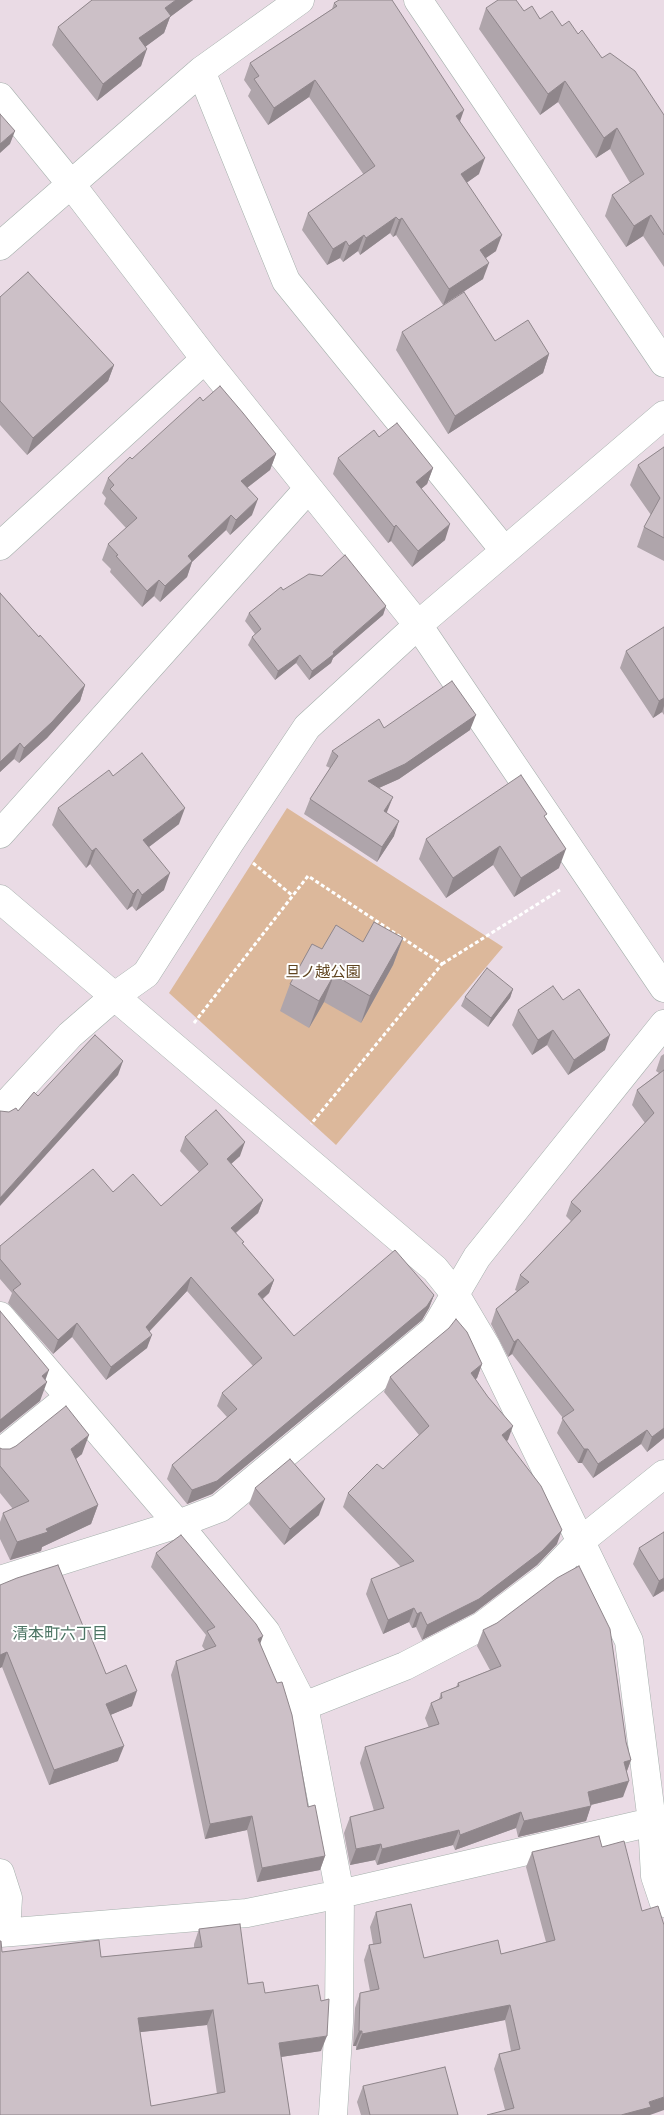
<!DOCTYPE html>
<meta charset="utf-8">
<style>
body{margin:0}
canvas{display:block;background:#eadbe5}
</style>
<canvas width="664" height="2115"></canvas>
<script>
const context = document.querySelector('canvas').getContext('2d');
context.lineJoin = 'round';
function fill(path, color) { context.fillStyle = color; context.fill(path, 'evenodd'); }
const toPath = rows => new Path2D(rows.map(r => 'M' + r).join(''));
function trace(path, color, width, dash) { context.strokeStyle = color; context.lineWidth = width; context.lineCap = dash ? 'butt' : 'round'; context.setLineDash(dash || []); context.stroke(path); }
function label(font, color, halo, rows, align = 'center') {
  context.font = font + ' "Fira Sans Condensed","Noto Sans JP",sans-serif'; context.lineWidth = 4; context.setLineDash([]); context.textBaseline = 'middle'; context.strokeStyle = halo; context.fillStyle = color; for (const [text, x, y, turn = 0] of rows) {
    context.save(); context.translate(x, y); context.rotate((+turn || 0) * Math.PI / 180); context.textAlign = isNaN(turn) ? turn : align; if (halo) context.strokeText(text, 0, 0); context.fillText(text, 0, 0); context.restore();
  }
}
const green = toPath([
 [287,808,503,947,336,1145,169,993]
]);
const path = toPath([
 [253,863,293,896],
 [442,964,560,890],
 [194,1023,308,876,442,964,311,1124]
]);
const minor = toPath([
 [418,0,664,363],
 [201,71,286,281,504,550],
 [0,97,70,183,205,359,418,625,664,988],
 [0,246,201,71,300,0],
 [0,546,205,359],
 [0,834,308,489],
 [0,899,435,1269,455,1294,487,1348,629,1641,652,1822,655,1876,664,1903],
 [0,1111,70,1035,115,996,146,974,229,844,307,727,418,625,664,415],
 [0,1316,178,1524,266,1632,304,1706,340,1894,339,2022,333,2115],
 [0,1453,69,1397],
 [0,1580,178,1524,220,1508,434,1330,477,1257,664,1024],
 [304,1706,405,1666,482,1626,547,1577,582,1540,664,1474],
 [0,1873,8,1898,6,1932],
 [0,1933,247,1913,340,1894,652,1822,664,1822]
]);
const wall = toPath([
 [92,0,193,0,170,17,164,33,146,46,141,66,97,101,52,45,58,27],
 [334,3,460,121,479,174,466,183,496,251,486,258,483,279,443,305,396,235,393,237,390,233,360,255,358,251,343,262,340,258,327,265,302,230,308,213,364,175,309,97,268,125,248,96,251,90,244,80,250,63,332,9],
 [486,8,524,11,578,34,602,58,664,115,664,267,643,236,626,247,605,216,612,195,630,183,610,149,596,158,558,102,540,115,479,29],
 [0,297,114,365,108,381,27,455,0,425],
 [402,332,495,341,549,354,543,373,448,434,396,350],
 [379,437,433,468,427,484,421,489,445,540,412,567,391,541,388,543,333,474,338,458],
 [664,447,664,561,637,547,644,527,651,515,630,485,638,465],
 [276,454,270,470,247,488,252,515,230,535,226,530,192,562,187,577,160,602,154,596,142,607,110,572,111,569,102,560,108,544,126,528,104,504,106,498,102,493,108,478,132,459],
 [283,590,386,606,383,615,333,658,331,663,309,680,296,663,275,680,248,645,252,637,255,634,245,621,249,613],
 [0,593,39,637,85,685,80,701,47,738,19,763,14,759,0,772],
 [664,627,664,715,662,712,653,718,620,668,626,651],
 [384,728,470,730,399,779,379,788,394,836,377,862,304,814,310,799,330,768,326,766,332,751],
 [113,776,179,824,149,847,164,890,136,911,132,906,127,910,90,864,86,868,52,825,58,808],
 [546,818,559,868,514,897,493,865,446,898,419,859,426,839],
 [403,938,393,965,361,1023,324,1002,309,1028,280,1011,290,984,322,949,363,942],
 [513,989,510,998,488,1027,461,1006,465,997],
 [563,1000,605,1050,568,1075,547,1045,532,1055,512,1025,518,1010],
 [664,1054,664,1438,647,1452,641,1444,593,1478,582,1463,578,1463,557,1433,563,1418,512,1354,508,1357,491,1324,496,1309,517,1291,515,1290,520,1275,571,1221,566,1216,571,1202,645,1123,632,1105,637,1090,659,1073,656,1071,661,1056],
 [185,1137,240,1156,231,1164,263,1200,258,1213,236,1233,243,1244,274,1280,269,1293,263,1299,294,1336,434,1295,429,1308,422,1320,212,1494,187,1504,167,1479,172,1465,227,1417,217,1406,222,1393,253,1366,187,1291,150,1331,147,1348,106,1380,72,1337,53,1354,8,1303,12,1293,0,1279,0,1246,113,1192,161,1206,199,1172,180,1151],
 [482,1364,477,1378,475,1380,508,1440,506,1441,557,1544,537,1565,474,1613,422,1640,416,1627,412,1628,409,1622,383,1634,366,1594,371,1579,401,1567,343,1507,348,1493,383,1469,419,1435,384,1392,390,1377],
 [0,1448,2,1449,82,1454,76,1459,98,1505,91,1524,42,1547,41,1551,10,1560,0,1539,0,1522,3,1513,13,1509,0,1493],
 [255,1488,319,1515,284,1545,249,1504],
 [664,1532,664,1592,663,1591,653,1597,633,1564,639,1548],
 [156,1553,260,1643,308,1807,325,1856,320,1870,257,1882,247,1830,205,1839,171,1675,176,1661,205,1650,202,1646,206,1635,151,1567],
 [0,1585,83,1626,106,1674,132,1706,110,1715,118,1761,49,1785,2,1667,0,1668],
 [483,1630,626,1742,631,1760,627,1771,623,1797,591,1805,586,1821,518,1837,516,1828,455,1850,453,1845,377,1865,375,1860,350,1865,344,1833,350,1817,374,1811,360,1763,365,1747,429,1728,425,1718,431,1703,439,1699,441,1693,456,1687,458,1683,490,1670,477,1646],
 [532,1852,650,2115,505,2110,494,2069,499,2054,511,2051,505,2020,356,2050,356,2046,353,2046,355,2008,360,1993,370,1991,364,1960,369,1945,373,1944,370,1927,376,1912,424,1958,501,1954,546,1942,526,1867],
 [199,1929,248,1984,265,1993,321,2051,281,2057,290,2115,0,2115,2,1952,101,1957,194,1948,194,1944],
 [207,2025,217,2094,151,2106,140,2032],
 [363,2086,458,2115,361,2115,357,2102]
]);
const shadedWall = toPath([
 [176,0,193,0,170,17,164,33,133,56,139,38,165,8],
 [147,49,141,66,97,101,103,84],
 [315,80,309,97,268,125,274,108],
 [565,81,558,102,540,115,548,94],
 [464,110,458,127,456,116],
 [617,128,610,149,596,158,604,138],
 [15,131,10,144,0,153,0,144],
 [485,158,479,174,455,191,461,174],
 [651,215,643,236,626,247,634,226],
 [396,217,390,233,360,255,366,238],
 [402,218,396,235,393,237,399,220],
 [364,235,358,251,343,262,349,246],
 [502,235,496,251,474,266,480,250],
 [346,241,340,258,327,265,333,249],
 [489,263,483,279,443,305,449,289],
 [549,354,543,373,448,434,455,416],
 [114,365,108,381,27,455,33,438],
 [276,454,270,470,235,497,241,481],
 [433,468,427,484,410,498,416,482],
 [258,499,252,515,230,535,236,520],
 [231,515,226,530,192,562,187,577,160,602,165,586,188,556],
 [450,524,445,540,412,567,418,551],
 [396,525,391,541,388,543,394,527],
 [159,580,154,596,142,607,147,591],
 [386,606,383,615,333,658,331,663,309,680,312,671],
 [300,655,296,663,275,680,278,671],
 [85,685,80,701,47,738,19,763,24,748],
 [664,698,664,706,662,712,653,718,659,701],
 [476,715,470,730,399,779,363,795,368,781],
 [20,743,14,759,0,772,0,762],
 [393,797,387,812,378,825,384,811],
 [185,808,179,824,137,856,143,840],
 [399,821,394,836,377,862,382,847],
 [500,846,493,865,446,898,453,878],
 [96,848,90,864,86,868,92,851],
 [566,849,559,868,514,897,521,878],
 [170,873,164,890,136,911,142,895],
 [138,889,132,906,127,910,133,894],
 [403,938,393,965,361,1023,370,996],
 [334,975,324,1002,309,1028,319,1001],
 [513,989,510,998,488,1027,491,1018],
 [553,1030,547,1045,532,1055,538,1040],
 [610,1035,605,1050,568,1075,574,1060],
 [123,1061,118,1075,0,1206,0,1198],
 [245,1142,240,1156,222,1172,227,1159],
 [263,1200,258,1213,226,1241,231,1228],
 [191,1277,187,1291,141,1340,146,1327],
 [274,1280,269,1293,253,1307,258,1294],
 [434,1295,429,1308,422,1320,212,1494,187,1504,192,1490],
 [77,1323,72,1337,53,1354,58,1340],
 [152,1335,147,1348,106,1380,111,1367],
 [518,1339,512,1354,508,1357,514,1342],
 [482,1364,477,1378,465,1387,471,1373],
 [49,1370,44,1384,47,1382,40,1401,0,1433,0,1420,42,1376],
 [513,1426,508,1440,497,1449,502,1435],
 [664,1428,664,1438,647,1452,652,1437],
 [647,1430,641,1444,593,1478,598,1464],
 [89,1435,82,1454,64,1468,71,1449],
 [584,1449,588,1449,582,1463,578,1463],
 [325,1499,319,1515,284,1545,290,1529],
 [98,1505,91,1524,42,1547,41,1551,10,1560,17,1542,46,1529],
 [562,1530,557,1544,537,1565,474,1613,422,1640,427,1625],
 [664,1578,664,1589,663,1591,653,1597,659,1581],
 [414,1608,409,1622,383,1634,388,1620],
 [421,1612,416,1627,412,1628,417,1614],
 [263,1636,258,1650,258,1639],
 [7,1652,2,1667,0,1668,0,1655],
 [137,1691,132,1706,101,1719,106,1704],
 [124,1746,118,1761,49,1785,54,1770],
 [631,1760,625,1776,624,1762],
 [629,1781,623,1797,582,1807,588,1792],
 [591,1806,586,1821,518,1837,524,1821],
 [521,1812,516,1828,455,1850,460,1835],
 [252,1816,247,1830,205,1839,210,1824],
 [459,1830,453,1845,377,1865,382,1849],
 [381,1844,375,1860,350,1865,356,1849],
 [325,1856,320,1870,257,1882,262,1868],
 [510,2005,505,2020,356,2050,362,2034],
 [213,2010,207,2025,132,2033,138,2018],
 [359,2031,362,2031,356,2046,353,2046],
 [327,2036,321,2051,274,2058,279,2043],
 [664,2097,664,2110,650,2115,621,2115,649,2102]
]);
const building = toPath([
 [92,0,176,0,165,8,171,16,139,38,147,49,103,84,58,27,92,0],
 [339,0,392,0,464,110,456,116,485,158,461,174,502,235,480,250,489,263,449,289,402,218,399,220,396,217,366,238,364,235,349,246,346,241,333,249,308,213,375,166,315,80,274,108,254,79,259,76,250,63,337,6,334,3,339,0],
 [498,0,516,0,524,11,532,6,540,19,552,11,562,26,569,21,578,34,582,30,602,58,610,53,635,71,664,115,664,235,651,215,634,226,612,195,644,174,617,128,604,138,565,81,548,94,486,8,498,0],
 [0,114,15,131,0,144,0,114],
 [28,272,114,365,33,438,0,401,0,297,28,272],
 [464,292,495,341,528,320,549,354,455,416,402,332,464,292],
 [220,386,243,413,276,454,241,481,258,499,236,520,231,515,188,556,192,561,165,586,159,580,147,591,116,556,118,555,108,544,137,518,110,489,114,485,108,478,130,457,132,459,200,397,203,401,220,386],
 [397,423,433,468,416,482,450,524,418,551,396,525,394,527,338,458,374,430,379,437,397,423],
 [664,447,664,538,644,527,660,498,638,465,664,447],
 [345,555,386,606,333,652,334,654,312,671,300,655,278,671,252,637,261,629,249,613,281,587,283,590,309,574,322,576,345,555],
 [0,593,39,637,40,635,85,685,52,722,24,748,20,743,0,762,0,593],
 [664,627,664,698,659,701,626,651,664,627],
 [452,681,476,715,405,764,368,781,393,797,384,811,399,821,382,847,310,799,338,756,332,751,379,719,384,728,452,681],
 [142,753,185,808,143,840,170,873,142,895,138,889,133,894,96,848,92,851,58,808,109,770,113,776,142,753],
 [521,775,547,814,544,816,566,849,521,878,500,846,453,878,426,839,521,775],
 [374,922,403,938,370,996,334,975,319,1001,290,984,312,944,322,949,336,925,363,942,374,922],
 [487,968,513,989,491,1018,465,997,487,968],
 [553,986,563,1000,579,989,610,1035,574,1060,553,1030,538,1040,518,1010,553,986],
 [95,1035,123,1061,0,1198,0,1111,9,1112,16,1108,18,1111,34,1092,38,1096,95,1035],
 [664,1070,664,1428,652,1437,647,1430,598,1464,588,1449,584,1449,562,1418,574,1410,518,1339,514,1342,496,1309,529,1282,520,1275,581,1211,571,1202,654,1113,637,1090,664,1070],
 [216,1110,245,1142,227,1159,263,1200,231,1228,244,1242,242,1243,274,1280,258,1294,294,1336,395,1250,434,1295,427,1306,217,1481,192,1490,172,1465,237,1409,222,1393,262,1358,191,1277,146,1327,152,1335,111,1367,77,1323,58,1340,13,1290,21,1284,0,1259,0,1246,93,1169,113,1192,133,1174,161,1206,208,1164,185,1137,216,1110],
 [0,1311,49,1370,42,1376,47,1382,0,1420,0,1311],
 [456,1319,467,1332,482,1364,471,1373,488,1397,513,1426,502,1435,541,1486,562,1530,542,1551,479,1599,427,1625,421,1612,417,1614,414,1608,388,1620,371,1579,414,1561,348,1493,377,1464,383,1469,429,1426,390,1377,449,1328,456,1319],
 [66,1406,89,1435,71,1449,98,1505,46,1529,48,1532,17,1542,3,1513,29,1501,0,1466,0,1448,2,1449,10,1449,16,1446,66,1406],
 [290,1459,325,1499,290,1529,255,1488,290,1459],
 [664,1532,664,1578,659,1581,639,1548,664,1532],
 [181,1535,256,1624,263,1636,258,1639,277,1683,282,1682,292,1715,308,1807,315,1805,325,1856,262,1868,252,1816,210,1824,176,1661,216,1646,207,1631,215,1627,156,1553,181,1535],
 [58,1565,83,1626,86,1625,106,1674,126,1665,137,1691,106,1704,124,1746,54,1770,7,1652,0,1655,0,1585,17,1578,58,1565],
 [579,1566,610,1629,626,1742,631,1760,624,1762,629,1781,588,1792,591,1806,524,1821,521,1812,460,1835,459,1830,382,1849,381,1844,356,1849,350,1817,384,1808,365,1747,439,1724,431,1703,442,1698,441,1693,459,1686,458,1683,501,1666,483,1630,497,1623,557,1578,579,1566],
 [599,1836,602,1847,624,1841,642,1911,658,1906,664,1925,664,2097,649,2102,651,2107,621,2115,487,2115,514,2108,499,2054,520,2049,510,2005,362,2034,362,2031,359,2031,360,1993,379,1989,369,1945,381,1943,376,1912,411,1904,424,1958,498,1940,501,1954,555,1940,532,1852,599,1836],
 [240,1924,248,1984,263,1982,265,1993,318,1985,321,2001,329,1999,327,2036,279,2043,290,2115,0,2115,0,1941,1,1941,2,1952,99,1940,101,1957,202,1947,199,1929,240,1924],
 [213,2010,225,2092,151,2106,138,2018,213,2010],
 [445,2067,458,2115,370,2115,363,2086,445,2067]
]);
const parkNames = [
 ["旦ノ越公園",323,973]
];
const neighbourhoodNames = [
 ["清本町六丁目",60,1635]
];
fill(green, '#dcb89b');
trace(minor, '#a5b0ac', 29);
trace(path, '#fff', 3, [4, 2.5]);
trace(minor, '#fff', 28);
fill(wall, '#afa5ab');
fill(shadedWall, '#8f868b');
fill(building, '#ccc0c7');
trace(building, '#8f868b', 1);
label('15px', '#5f441f', '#fff', parkNames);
label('16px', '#4d7565', '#fff', neighbourhoodNames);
</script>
